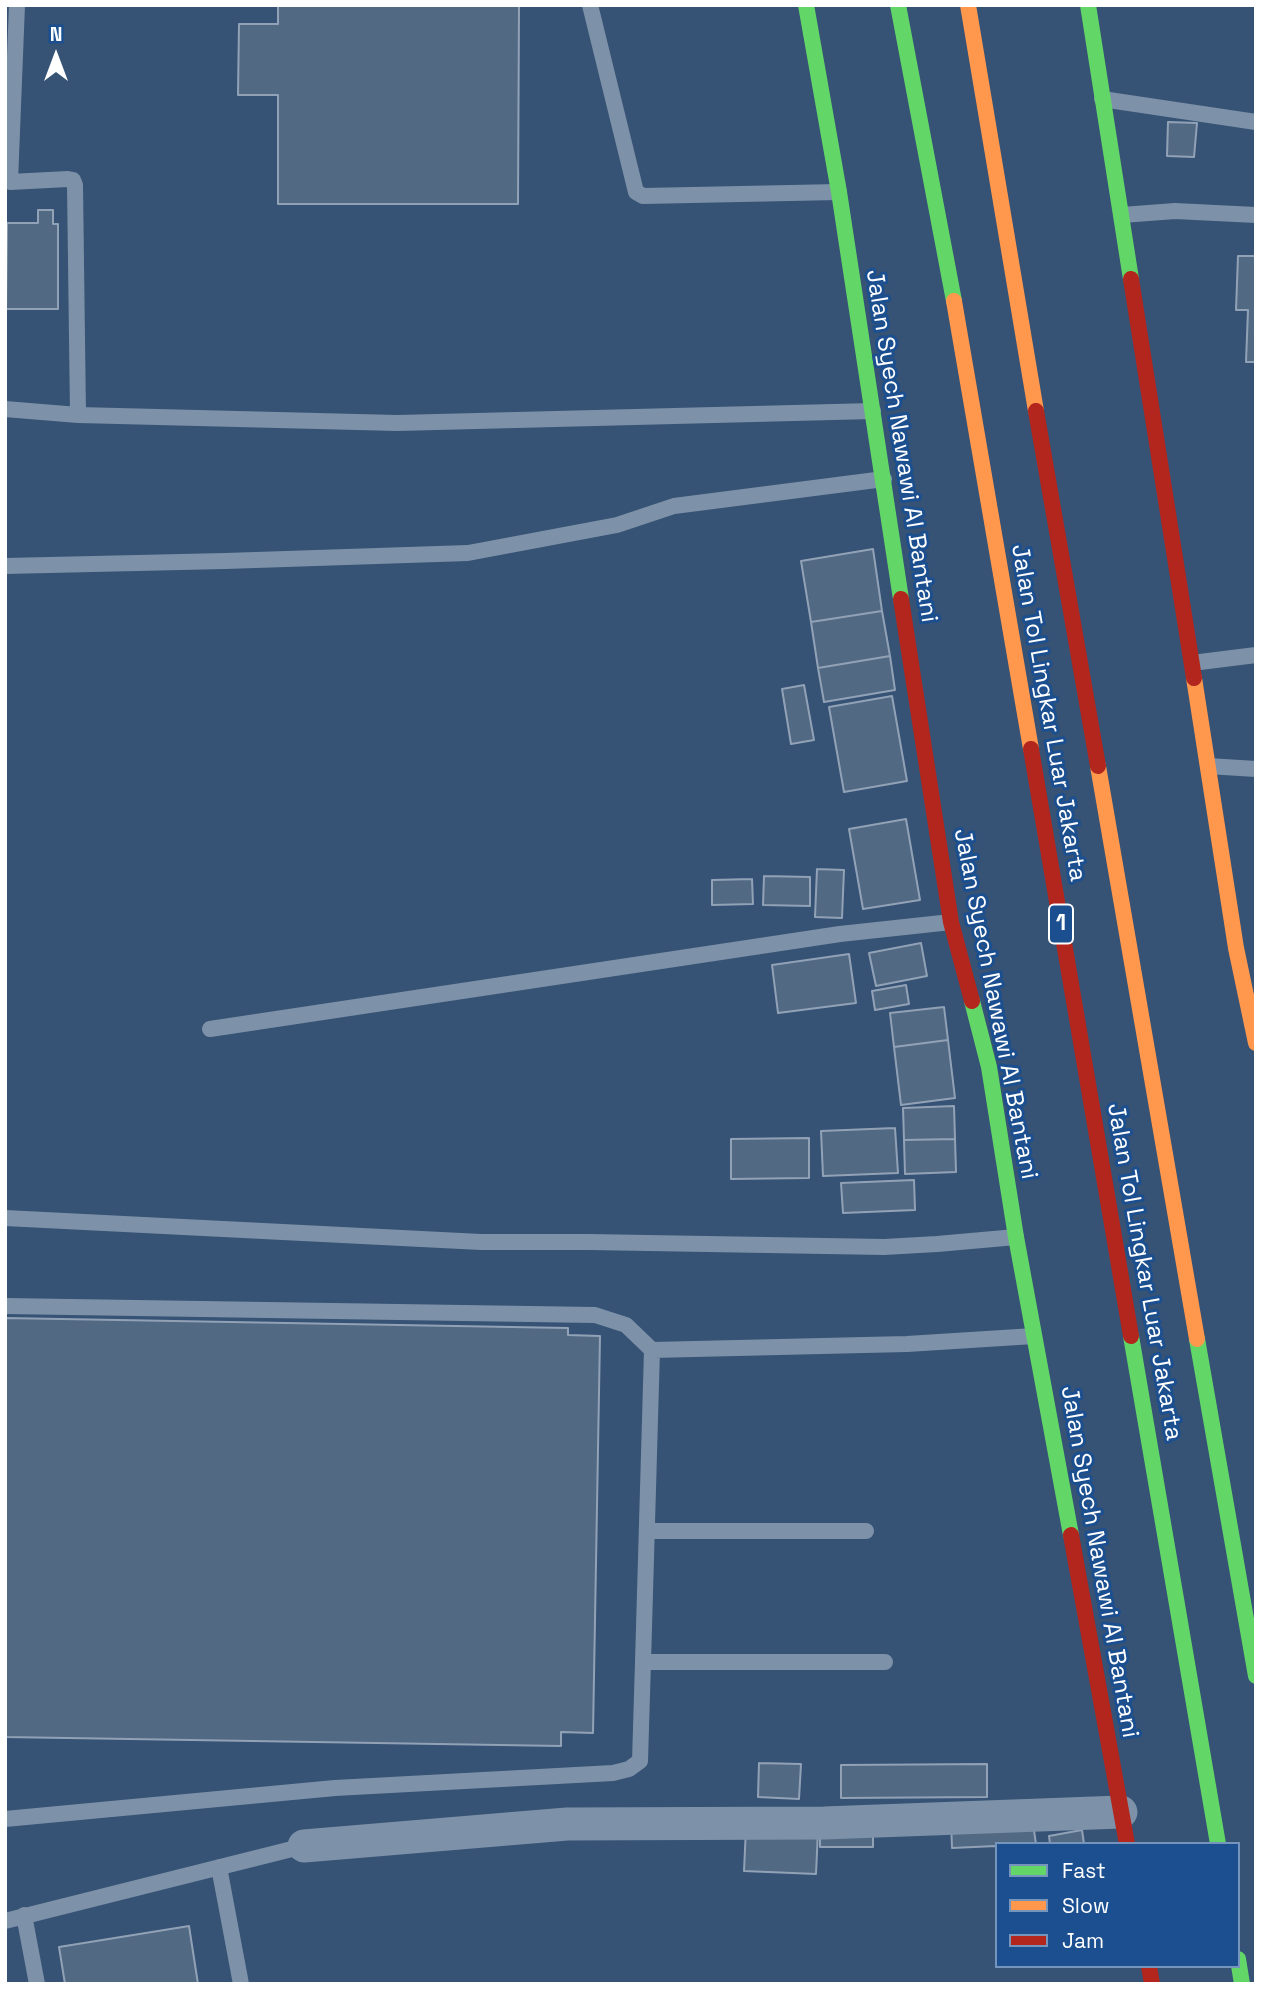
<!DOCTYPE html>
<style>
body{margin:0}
#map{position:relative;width:1261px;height:1989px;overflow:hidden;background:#365274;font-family:"Space Grotesk",sans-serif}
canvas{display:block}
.frame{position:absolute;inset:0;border:7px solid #fff;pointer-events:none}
.legend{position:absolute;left:995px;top:1842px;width:245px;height:126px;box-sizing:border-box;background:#1b4f8f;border:2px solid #7695bc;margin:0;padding:9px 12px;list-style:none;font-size:21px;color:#fff}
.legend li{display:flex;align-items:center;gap:14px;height:35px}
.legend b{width:35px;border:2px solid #7695bc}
.north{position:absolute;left:21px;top:21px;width:70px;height:70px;-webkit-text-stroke:5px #1b4f8f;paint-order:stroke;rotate:0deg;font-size:19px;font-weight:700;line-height:28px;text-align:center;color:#fff}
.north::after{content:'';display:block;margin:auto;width:24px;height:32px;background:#fff;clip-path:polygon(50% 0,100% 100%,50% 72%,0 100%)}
</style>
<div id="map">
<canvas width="1261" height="1989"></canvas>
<div class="frame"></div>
<ul class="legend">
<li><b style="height:9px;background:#63d668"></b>Fast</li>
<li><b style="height:9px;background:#ff974d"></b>Slow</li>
<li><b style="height:9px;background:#b3261e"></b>Jam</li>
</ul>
<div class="north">N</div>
</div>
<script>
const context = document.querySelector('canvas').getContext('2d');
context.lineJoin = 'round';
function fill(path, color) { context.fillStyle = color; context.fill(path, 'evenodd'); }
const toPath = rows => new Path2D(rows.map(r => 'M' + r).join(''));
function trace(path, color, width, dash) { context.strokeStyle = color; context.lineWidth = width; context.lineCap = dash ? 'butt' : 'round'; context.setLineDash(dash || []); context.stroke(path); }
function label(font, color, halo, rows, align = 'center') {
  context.font = font + ' "Space Grotesk",sans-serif'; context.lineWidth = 6; context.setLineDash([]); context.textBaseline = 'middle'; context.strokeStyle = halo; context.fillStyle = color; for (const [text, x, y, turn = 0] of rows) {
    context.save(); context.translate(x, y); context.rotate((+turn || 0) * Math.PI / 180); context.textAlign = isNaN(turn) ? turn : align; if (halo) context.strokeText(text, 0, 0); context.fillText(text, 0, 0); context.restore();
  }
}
const building = toPath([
 [278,5,519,5,518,204,278,204,278,95,238,95,239,24,278,24,278,5],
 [1168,122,1197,123,1194,157,1167,156,1168,122],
 [38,210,53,210,53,224,58,224,58,309,6,309,7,223,38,223,38,210],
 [1238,256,1256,256,1256,362,1246,362,1248,310,1236,310,1238,256],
 [873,549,882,611,811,622,801,561,873,549],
 [882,611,890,656,818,668,811,622,882,611],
 [890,656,895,690,824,702,818,668,890,656],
 [804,685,814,740,791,744,782,689,804,685],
 [892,696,907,781,844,792,829,707,892,696],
 [906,819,920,900,863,909,849,829,906,819],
 [817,869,844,870,842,918,815,917,817,869],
 [764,876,810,877,810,906,763,905,764,876],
 [752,879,753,904,712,905,712,880,752,879],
 [921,943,927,976,876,986,869,953,921,943],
 [849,954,856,1003,778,1013,772,965,849,954],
 [906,985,909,1004,875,1010,872,991,906,985],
 [944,1007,948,1040,894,1047,890,1013,944,1007],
 [948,1040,955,1098,901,1105,894,1047,948,1040],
 [954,1106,955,1139,904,1140,903,1108,954,1106],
 [895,1128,898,1173,823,1176,821,1131,895,1128],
 [809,1138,809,1178,731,1179,731,1139,809,1138],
 [955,1139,956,1172,905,1174,904,1140,955,1139],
 [914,1180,915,1210,843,1213,841,1183,914,1180],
 [5,1318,568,1328,568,1335,600,1336,593,1733,561,1732,561,1746,5,1737,5,1318],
 [759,1763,801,1764,799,1799,758,1797,759,1763],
 [987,1764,987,1797,841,1798,841,1765,987,1764],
 [1032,1817,1036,1844,997,1844,997,1848,996,1846,952,1848,951,1821,1032,1817],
 [746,1827,818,1830,816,1874,744,1871,746,1827],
 [820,1830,873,1830,873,1847,820,1847,820,1830],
 [1082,1830,1084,1844,1050,1844,1049,1836,1082,1830],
 [189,1926,198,1984,65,1984,59,1947,189,1926]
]);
const lane = toPath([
 [17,5,10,182,68,179,73,180,75,185,78,415],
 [590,5,636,192,643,196,839,192],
 [1102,99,1256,122],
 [1122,215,1175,211,1256,215],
 [5,409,78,415,397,423,873,411],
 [5,566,225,561,468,553,617,525,674,506,884,479],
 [1192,663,1256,655],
 [1208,766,1256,769],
 [210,1029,840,934,951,922],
 [5,1218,481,1242,589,1242,884,1247,937,1244,1016,1237],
 [5,1306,595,1315,626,1325,652,1350,907,1344,1034,1336],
 [647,1531,866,1531],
 [643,1662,652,1350],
 [5,1819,335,1788,613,1773,629,1769,640,1761,643,1662,885,1662],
 [219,1867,241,1984],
 [24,1915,37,1984],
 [5,1921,304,1846]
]);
const street = toPath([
 [304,1846,567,1824,824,1823,1121,1812]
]);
const fast = toPath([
 [806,5,839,192,901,599],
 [898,5,954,301],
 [1088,5,1131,279],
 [972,1001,989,1067,1016,1237,1071,1535],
 [1131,1336,1218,1844],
 [1197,1339,1256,1676],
 [1238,1959,1242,1984]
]);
const slow = toPath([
 [968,5,1036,411],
 [954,301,1031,749],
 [1194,678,1236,948,1256,1043],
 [1098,766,1197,1339]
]);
const jam = toPath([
 [1131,279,1194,678],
 [1036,411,1098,766],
 [901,599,951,922,972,1001],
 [1031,749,1131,1336],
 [1071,1535,1127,1844],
 [1149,1966,1152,1984]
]);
const shields = [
 [1061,924,24]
];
const shieldNames = [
 ["1",1061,924]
];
const streetNames = [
 ["Jalan Syech Nawawi Al Bantani",901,446,81],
 ["Jalan Tol Lingkar Luar Jakarta",1048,713,80],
 ["Jalan Syech Nawawi Al Bantani",995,1004,79],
 ["Jalan Tol Lingkar Luar Jakarta",1144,1272,80],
 ["Jalan Syech Nawawi Al Bantani",1099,1562,80]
];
fill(building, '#526984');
trace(building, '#92a2b6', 2);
trace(lane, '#7d92a8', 16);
trace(street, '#7d92a8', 33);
trace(fast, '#63d668', 16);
trace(slow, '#ff974d', 16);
trace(jam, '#b3261e', 16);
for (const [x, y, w] of shields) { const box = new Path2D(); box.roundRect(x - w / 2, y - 19.5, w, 39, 5); context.fillStyle = '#1b4f8f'; context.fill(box); trace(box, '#fff', 2); }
label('bold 23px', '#fff', null, shieldNames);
label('24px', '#fff', '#1b4f8f', streetNames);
</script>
